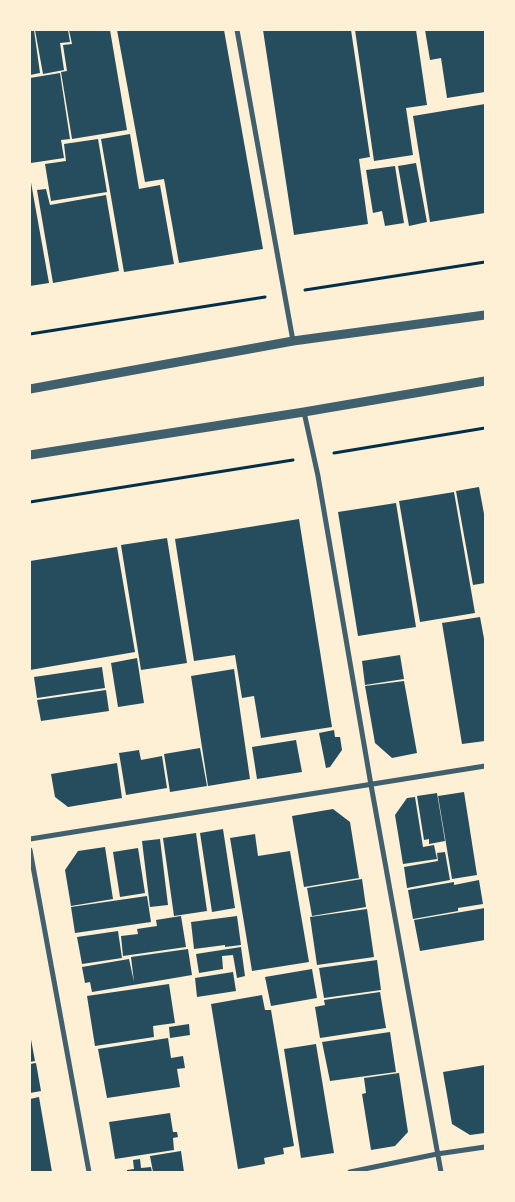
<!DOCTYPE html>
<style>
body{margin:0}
#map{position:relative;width:515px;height:1202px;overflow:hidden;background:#fdf0d5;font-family:"Fira Sans",sans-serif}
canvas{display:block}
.frame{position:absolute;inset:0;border:31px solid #fdf0d5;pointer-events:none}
</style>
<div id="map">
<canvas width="515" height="1202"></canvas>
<div class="frame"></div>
</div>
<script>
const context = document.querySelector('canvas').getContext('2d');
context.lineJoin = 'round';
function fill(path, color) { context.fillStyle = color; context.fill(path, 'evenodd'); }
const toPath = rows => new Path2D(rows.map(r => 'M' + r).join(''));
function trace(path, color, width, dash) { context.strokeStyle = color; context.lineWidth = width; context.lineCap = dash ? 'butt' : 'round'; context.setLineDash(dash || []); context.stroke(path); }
const building = toPath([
 [30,30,34,30,40,73,30,75],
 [35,30,68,30,70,42,60,43,64,70,43,74],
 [69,30,110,30,127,130,72,139,61,72,67,71,63,45,72,44],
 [117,30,224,30,263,249,179,263,164,179,145,182],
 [263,30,351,30,370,157,359,159,368,224,294,235],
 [355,30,416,30,427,105,406,108,413,155,374,161],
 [425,30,485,30,485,92,447,98,441,58,430,60],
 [60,73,70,139,61,140,64,158,31,163,30,78],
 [485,104,485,213,430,222,413,116],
 [130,134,139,189,160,185,174,264,124,272,101,139],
 [98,139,107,192,51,201,45,164,66,161,64,144],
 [416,163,427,222,409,226,398,166],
 [395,166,404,223,385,226,382,211,373,213,366,170],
 [30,177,49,283,30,286],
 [46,189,50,205,106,195,119,271,53,283,37,190],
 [479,487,485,519,485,583,473,585,456,491],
 [454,492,475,613,420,622,399,501],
 [396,503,416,627,358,636,338,512],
 [299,519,332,727,261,738,254,696,242,698,235,655,194,661,175,539],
 [167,538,187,663,141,670,121,545],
 [117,547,135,652,30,670,30,561],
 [480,617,485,644,485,741,462,744,442,623],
 [400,655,404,679,365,685,362,661],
 [137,658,144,703,118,707,111,663],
 [102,667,105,688,37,698,34,677],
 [234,669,250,779,208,786,191,676],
 [404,681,417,753,392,758,375,743,365,686],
 [106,690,109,711,41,721,37,700],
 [334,730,335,737,340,737,342,750,330,767,326,768,319,733],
 [296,740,302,772,257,779,252,747],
 [200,748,207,786,170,792,164,754],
 [139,750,141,760,162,756,167,788,126,795,119,753],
 [117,763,122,798,68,807,55,797,51,774],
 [464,792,477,875,452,879,438,796],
 [437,793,445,841,429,844,429,839,424,840,417,796],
 [415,797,423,847,434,845,437,859,403,864,395,815,407,798],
 [333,809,350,822,359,878,304,887,292,816],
 [223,829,235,908,212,912,200,833],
 [196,833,207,911,174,916,163,838],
 [255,834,258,856,290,851,309,962,252,971,230,838],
 [160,839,168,905,150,907,142,841],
 [105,847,113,899,71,906,65,870,78,851],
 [138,848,145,893,120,897,113,852],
 [445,852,450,880,407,888,404,867,438,861,437,853],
 [362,879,366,907,312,916,307,888],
 [479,880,483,904,458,908,458,911,413,919,408,890,454,882,454,885],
 [147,896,151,922,75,933,71,907],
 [485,908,485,940,420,951,414,920],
 [367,909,374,957,317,965,310,917],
 [181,916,186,947,123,956,121,936,138,934,137,929,157,926,156,920],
 [237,916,241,945,225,947,225,945,194,949,191,922],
 [118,931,122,958,82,964,77,937],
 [241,947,245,976,237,978,233,955,222,956,223,969,199,973,196,954],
 [188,949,192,975,92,992,90,982,85,983,82,967,129,959,134,982,131,957],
 [377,960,381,990,324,998,319,968],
 [312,969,317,998,271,1006,265,977],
 [233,972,236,991,197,997,195,978],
 [169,984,175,1023,153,1026,154,1037,95,1046,87,996],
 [380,992,386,1028,320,1038,315,1007,325,1005,324,1000],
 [262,995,265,1010,271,1010,294,1146,283,1148,284,1154,264,1158,265,1164,238,1169,211,1004],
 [189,1024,190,1035,170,1038,169,1027],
 [390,1032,396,1072,330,1081,322,1042],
 [30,1034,35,1061,30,1062],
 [168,1038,171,1058,183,1056,185,1068,177,1069,180,1087,107,1098,98,1049],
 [316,1044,334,1153,301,1158,284,1049],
 [36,1063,41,1091,30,1093,30,1064],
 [485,1065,485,1133,470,1135,452,1124,443,1072],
 [399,1073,408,1132,395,1146,371,1150,362,1094,366,1093,364,1078],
 [39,1097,52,1172,30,1172,30,1099],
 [170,1113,173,1132,177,1132,178,1137,173,1138,174,1150,115,1159,109,1122],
 [181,1151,184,1172,153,1172,150,1156],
 [140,1159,141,1168,151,1167,152,1172,127,1172,127,1170,134,1169,133,1160]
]);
const path = toPath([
 [305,290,485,262],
 [30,334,265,297],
 [334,453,485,428],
 [30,502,293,460]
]);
const minor = toPath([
 [237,30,293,341],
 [304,412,318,476,371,785,441,1172],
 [30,839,485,766],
 [30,850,89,1172],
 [350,1172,437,1154,485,1147]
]);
const tertiary = toPath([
 [30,389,293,341,485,315],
 [30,455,304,412,485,381]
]);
fill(building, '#264d5e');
trace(path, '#003049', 3);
trace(minor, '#3f606c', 5);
trace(tertiary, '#3f606c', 9);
</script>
